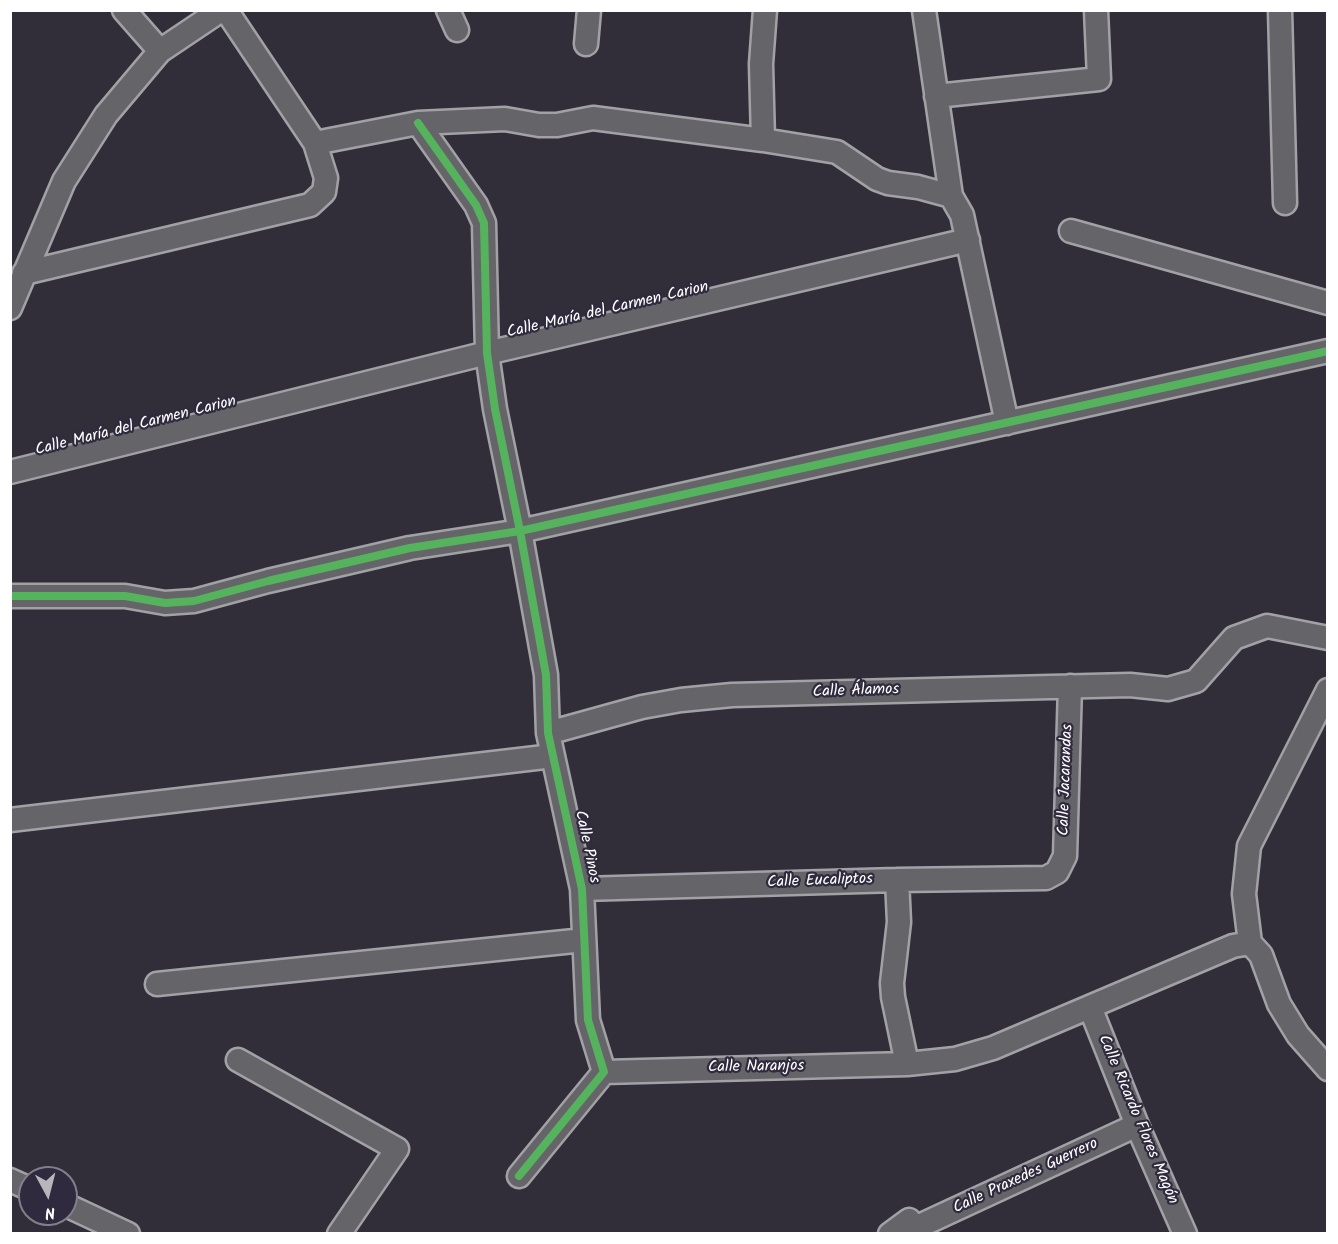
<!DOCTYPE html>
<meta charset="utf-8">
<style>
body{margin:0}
#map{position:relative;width:1338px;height:1244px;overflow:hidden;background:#312e39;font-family:Kalam,sans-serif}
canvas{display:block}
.frame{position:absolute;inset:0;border:12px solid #fff;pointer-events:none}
.north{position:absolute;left:18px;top:1166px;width:60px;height:60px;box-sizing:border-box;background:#2f2a3d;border:2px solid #827f8b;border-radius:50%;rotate:173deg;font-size:16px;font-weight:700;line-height:24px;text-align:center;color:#fff}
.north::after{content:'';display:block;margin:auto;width:21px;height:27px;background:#b7b6ba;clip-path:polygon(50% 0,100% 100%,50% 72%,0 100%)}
</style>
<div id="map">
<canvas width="1338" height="1244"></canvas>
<div class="frame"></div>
<div class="north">N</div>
</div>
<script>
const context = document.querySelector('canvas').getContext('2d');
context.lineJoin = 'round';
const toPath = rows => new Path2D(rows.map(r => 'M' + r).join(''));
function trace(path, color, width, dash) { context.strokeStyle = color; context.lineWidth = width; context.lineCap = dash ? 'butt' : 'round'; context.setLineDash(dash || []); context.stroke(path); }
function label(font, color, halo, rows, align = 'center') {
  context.font = font + ' Kalam,sans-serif'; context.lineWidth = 4.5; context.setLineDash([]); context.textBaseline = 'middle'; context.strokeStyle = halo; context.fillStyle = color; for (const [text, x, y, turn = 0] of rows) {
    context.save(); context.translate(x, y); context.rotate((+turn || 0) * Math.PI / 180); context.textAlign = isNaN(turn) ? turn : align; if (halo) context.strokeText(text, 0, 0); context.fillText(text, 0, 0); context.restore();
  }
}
const street = toPath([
 [124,10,160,51],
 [448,10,457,30],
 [924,10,951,196,962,215,1007,423],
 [1280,10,1285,203],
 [586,44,589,10],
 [936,96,1099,79,1096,10],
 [418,123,476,205,484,223,487,353,495,409,520,531,546,675,548,733,582,889,588,1020,604,1072,519,1176],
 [763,140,761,64,765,10],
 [315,143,418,123,505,119,539,125,557,125,593,118,763,140,837,152,877,179,888,183,918,187,951,196],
 [1071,231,1328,303],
 [24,273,310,205,324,192,326,178,315,143,226,10],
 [10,308,64,181,106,115,160,51,221,10],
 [10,472,487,353,968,240],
 [10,596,125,596,165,603,194,601,268,581,410,548,520,531,1328,351],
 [548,733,642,707,681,700,732,695,1130,685,1168,689,1196,681,1234,638,1267,626,1328,638],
 [10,820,553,756],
 [897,880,899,922,892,983,893,997,907,1064],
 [582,889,897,880,1046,878,1057,872,1065,856,1070,686],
 [1250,943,1244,894,1249,846,1328,690],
 [157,984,584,940],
 [1090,1007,1137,1125,1185,1234],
 [238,1060,397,1149,339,1234],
 [604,1072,907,1064,955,1059,993,1048,1233,946,1250,943,1261,955,1279,1004,1298,1035,1328,1069],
 [10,1180,30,1189],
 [66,1205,128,1234],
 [915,1228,1137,1125],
 [890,1234,909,1220,918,1234]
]);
const cycleway = toPath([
 [418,123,476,205,484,223,487,353,495,409,520,531,546,675,548,733,582,889,588,1020,604,1072,519,1176],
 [10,596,125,596,165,603,194,601,268,581,410,548,520,531,1328,351]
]);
const streetNames = [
 ["Calle María del Carmen Carion",608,311,-13],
 ["Calle María del Carmen Carion",136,427,-14],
 ["Calle Álamos",856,692,-2],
 ["Calle Jacarandas",1067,780,-88],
 ["Calle Pinos",586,847,78],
 ["Calle Eucaliptos",820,882,-2],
 ["Calle Naranjos",756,1068,-1],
 ["Calle Ricardo Flores Magón",1137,1120,67],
 ["Calle Praxedes Guerrero",1026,1177,-25]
];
trace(street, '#a2a1a6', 27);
trace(street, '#656469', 22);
trace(cycleway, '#56b35d', 8);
label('16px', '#fff', '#2f2a3d', streetNames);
</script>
